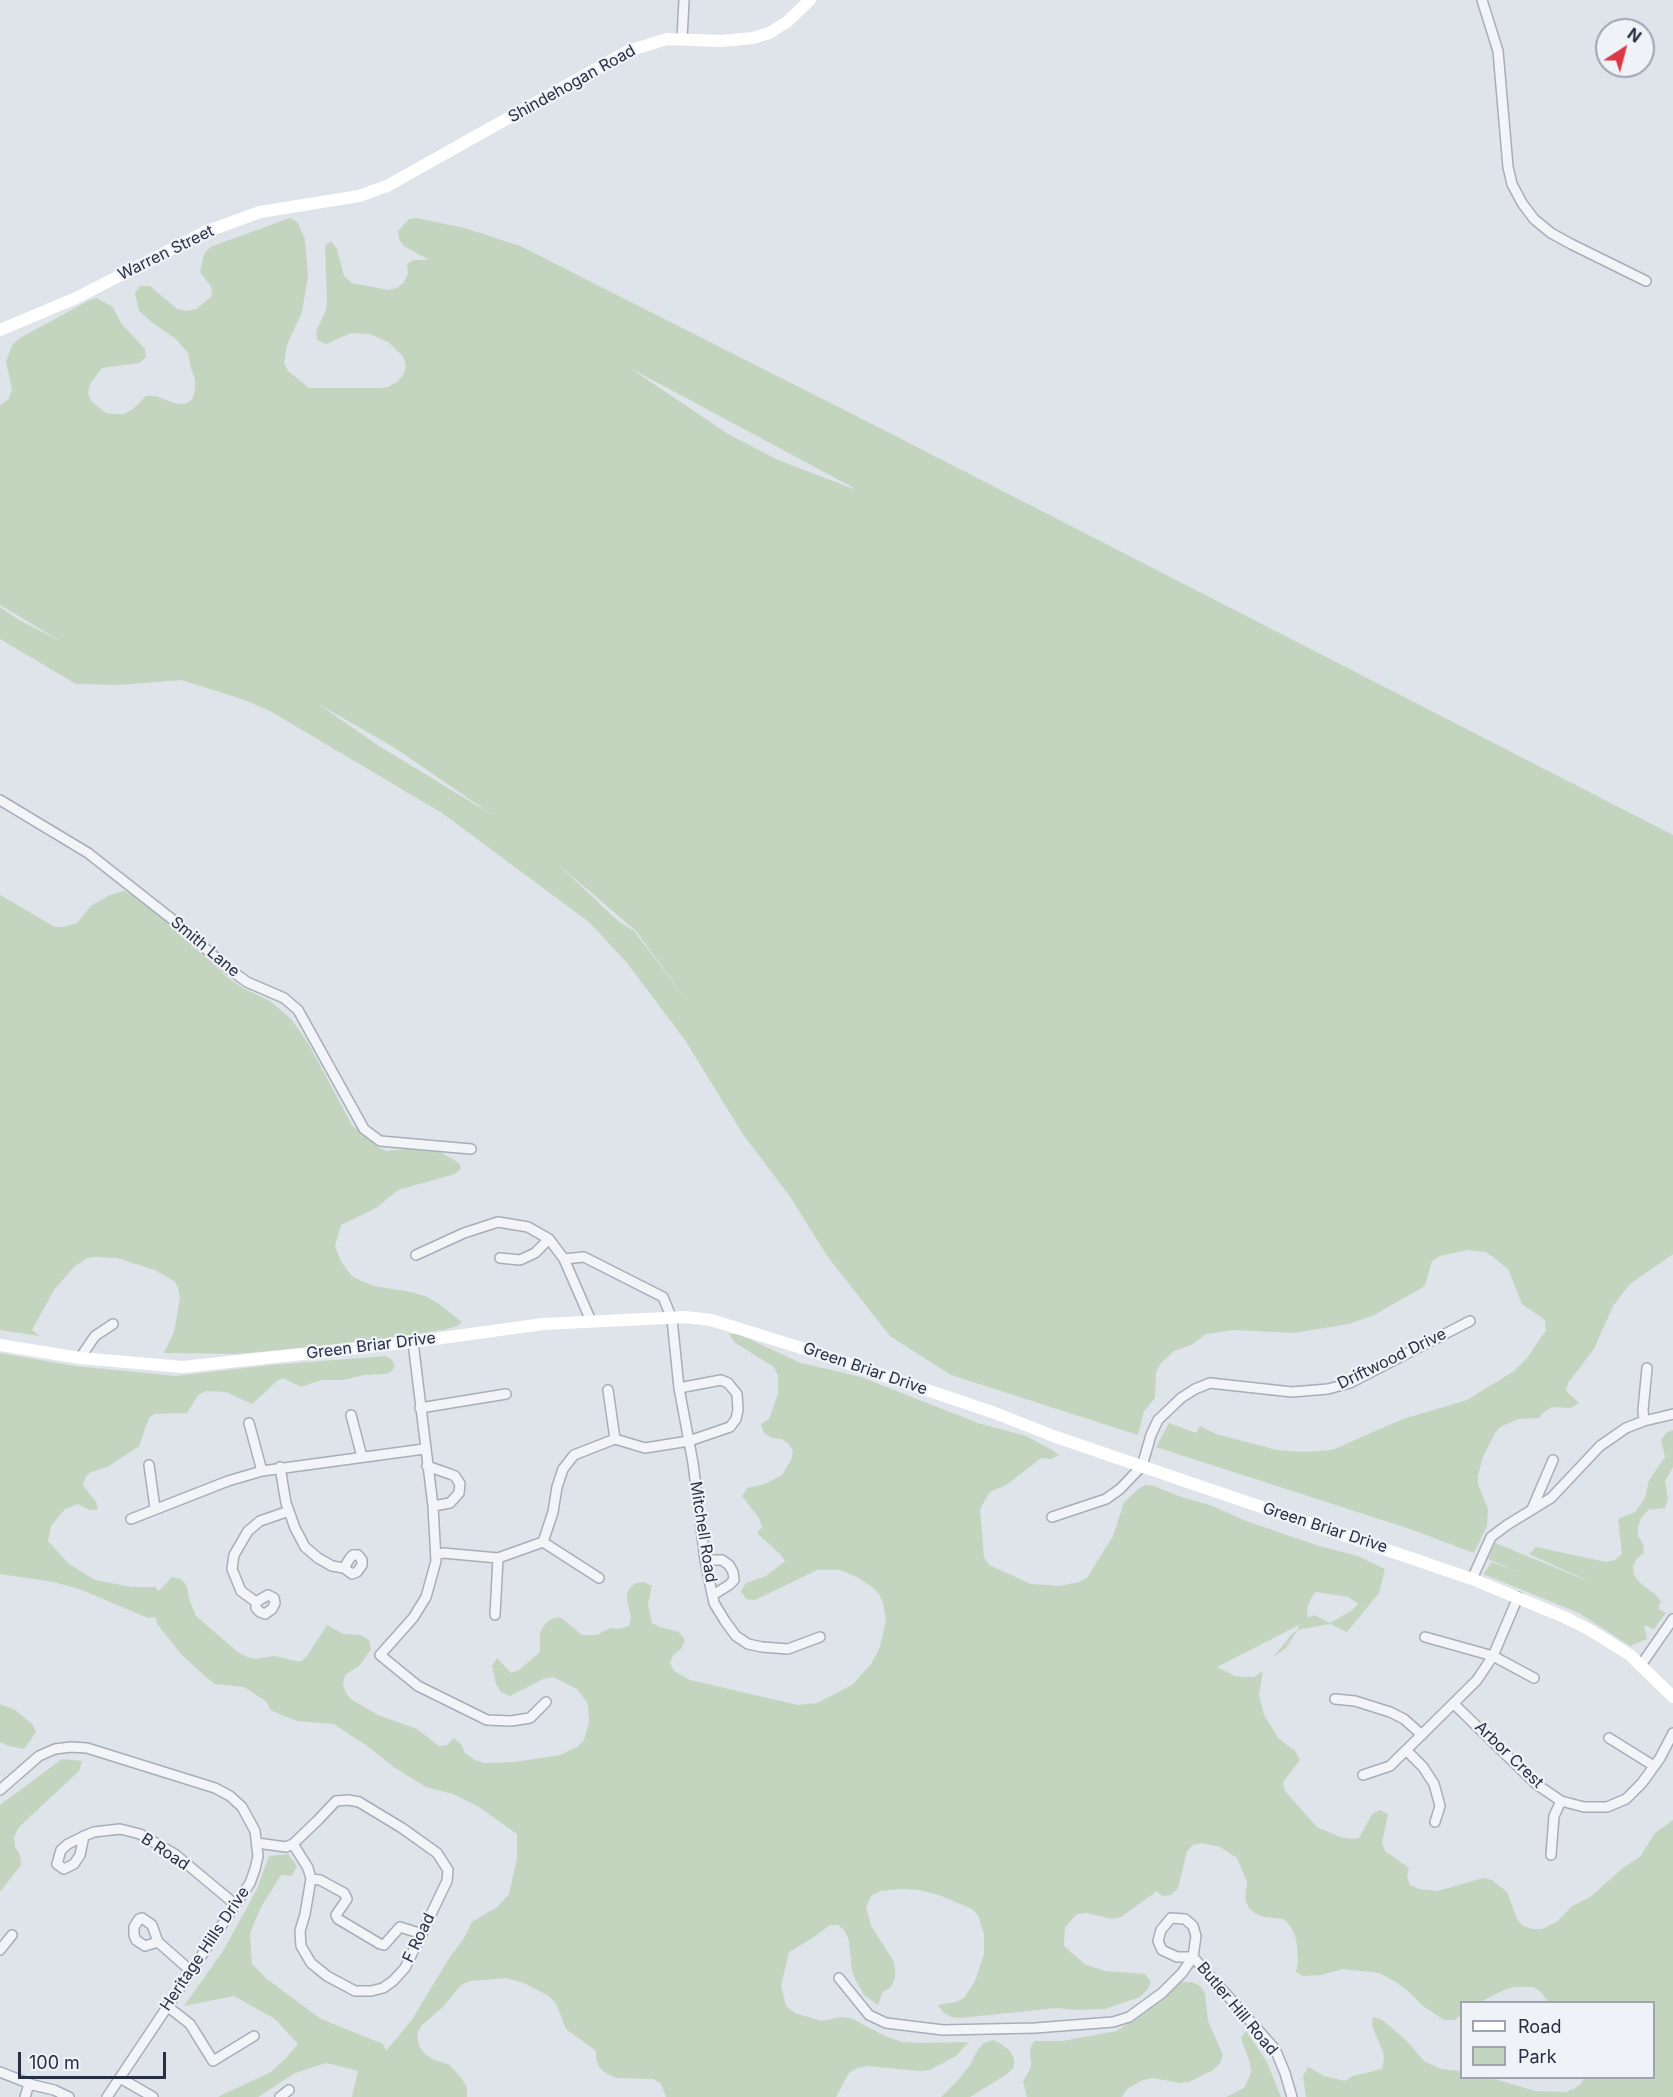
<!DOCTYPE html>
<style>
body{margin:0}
#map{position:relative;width:1673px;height:2097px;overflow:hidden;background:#dfe3ea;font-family:Inter,sans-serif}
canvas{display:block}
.legend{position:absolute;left:1460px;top:2001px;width:195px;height:78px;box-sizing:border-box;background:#eff2f7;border:2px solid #9fa4af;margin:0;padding:8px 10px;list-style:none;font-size:18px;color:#262f43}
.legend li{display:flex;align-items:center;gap:12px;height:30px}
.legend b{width:30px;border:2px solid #9fa4af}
.north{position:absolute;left:1595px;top:18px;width:60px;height:60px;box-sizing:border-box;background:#eff2f7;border:2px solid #9fa4af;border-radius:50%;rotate:36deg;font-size:16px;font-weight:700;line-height:24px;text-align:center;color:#262f43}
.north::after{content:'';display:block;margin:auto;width:21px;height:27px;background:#dd3644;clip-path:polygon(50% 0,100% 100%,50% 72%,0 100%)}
.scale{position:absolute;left:18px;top:2052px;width:148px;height:27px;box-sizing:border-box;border:3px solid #262f43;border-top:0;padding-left:8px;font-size:18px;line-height:21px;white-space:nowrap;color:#262f43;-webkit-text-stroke:4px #eff2f7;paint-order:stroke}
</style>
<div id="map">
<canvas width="1673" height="2097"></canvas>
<ul class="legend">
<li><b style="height:8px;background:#fff"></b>Road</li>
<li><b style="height:16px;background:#c3d5bf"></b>Park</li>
</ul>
<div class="north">N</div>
<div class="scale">100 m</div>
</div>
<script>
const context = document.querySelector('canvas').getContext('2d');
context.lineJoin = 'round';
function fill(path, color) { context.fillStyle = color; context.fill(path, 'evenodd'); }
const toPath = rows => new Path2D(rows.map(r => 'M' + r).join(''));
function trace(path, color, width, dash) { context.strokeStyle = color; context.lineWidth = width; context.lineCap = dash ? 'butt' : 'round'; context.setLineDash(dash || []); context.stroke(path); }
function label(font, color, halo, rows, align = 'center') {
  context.font = font + ' Inter,sans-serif'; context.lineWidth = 4.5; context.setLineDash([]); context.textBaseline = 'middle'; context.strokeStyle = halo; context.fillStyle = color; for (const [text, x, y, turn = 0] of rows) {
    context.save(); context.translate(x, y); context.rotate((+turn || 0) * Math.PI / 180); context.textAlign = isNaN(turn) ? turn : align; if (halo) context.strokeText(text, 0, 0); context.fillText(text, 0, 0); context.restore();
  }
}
const green = toPath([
 [290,218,297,222,305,239,308,276,302,312,287,345,284,363,288,371,309,388,379,388,388,387,398,381,404,374,406,365,403,356,388,342,370,334,351,333,326,344,317,340,316,331,325,313,327,304,325,246,331,241,337,249,344,276,352,283,388,290,397,288,404,282,408,273,407,264,414,260,429,260,404,246,399,239,398,231,409,219,416,218,465,228,520,246,876,426,1673,835,1673,1254,1630,1284,1613,1306,1594,1349,1568,1383,1566,1391,1579,1403,1571,1408,1552,1407,1544,1412,1539,1418,1519,1419,1502,1426,1495,1433,1483,1457,1478,1475,1478,1484,1488,1509,1487,1526,1474,1553,1410,1529,1156,1447,1169,1423,1196,1433,1200,1426,1216,1434,1277,1450,1304,1452,1332,1450,1403,1419,1467,1400,1514,1371,1527,1358,1546,1330,1545,1320,1522,1304,1508,1269,1493,1257,1485,1252,1467,1250,1440,1256,1432,1261,1425,1286,1374,1315,1349,1324,1293,1333,1234,1330,1206,1334,1191,1345,1174,1351,1160,1364,1156,1372,1155,1398,1144,1411,1138,1435,951,1375,890,1336,827,1256,791,1198,742,1133,685,1040,627,963,589,922,442,813,270,711,245,700,181,680,119,685,76,684,0,639,0,607,19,620,62,642,0,605,0,405,9,399,12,389,6,361,13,344,20,338,88,301,96,298,113,307,121,323,145,349,146,357,139,363,102,368,90,384,88,393,91,401,106,413,115,414,124,414,133,409,146,396,156,396,174,403,184,404,192,400,195,390,195,379,191,368,188,353,176,339,153,323,139,311,135,293,140,286,150,286,177,309,187,311,196,309,211,297,212,288,200,272,204,254,210,247],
 [630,368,854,488,854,489,778,460,728,434],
 [317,703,395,748,494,816,379,746],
 [559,865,636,931,688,1002,634,931,618,921],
 [124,891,131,894,168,923,227,977,245,989,270,1001,292,1020,308,1043,352,1125,379,1148,386,1151,427,1147,437,1150,459,1163,461,1169,455,1174,398,1190,376,1208,341,1225,335,1246,341,1261,351,1275,357,1279,374,1286,411,1292,425,1296,439,1304,462,1322,457,1326,443,1330,354,1343,236,1354,164,1353,174,1332,180,1298,178,1287,174,1281,155,1270,117,1258,95,1257,88,1258,75,1266,54,1290,32,1330,40,1336,0,1330,0,895,55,927,63,927,77,923,91,906,110,895],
 [729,1334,738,1334,801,1363,861,1377,978,1423,1026,1436,1052,1450,1059,1455,1051,1459,1041,1458,1008,1484,990,1492,980,1509,984,1557,989,1565,1031,1584,1060,1586,1079,1582,1087,1578,1113,1536,1124,1502,1137,1490,1145,1485,1154,1486,1181,1497,1210,1505,1246,1521,1319,1546,1358,1556,1385,1569,1379,1593,1347,1632,1330,1624,1301,1629,1297,1631,1286,1648,1273,1657,1293,1633,1297,1631,1299,1625,1217,1667,1235,1676,1244,1677,1254,1677,1263,1671,1259,1695,1264,1715,1279,1739,1295,1751,1300,1760,1283,1782,1285,1791,1317,1827,1340,1837,1351,1839,1359,1838,1372,1814,1380,1810,1388,1814,1382,1843,1385,1851,1409,1868,1407,1877,1410,1885,1419,1889,1438,1891,1483,1878,1492,1880,1507,1892,1517,1919,1523,1926,1532,1929,1542,1929,1558,1921,1572,1906,1590,1897,1624,1867,1640,1857,1655,1833,1673,1820,1673,2097,1306,2097,1303,2076,1308,2067,1324,2076,1345,2081,1353,2076,1382,2069,1384,2060,1383,2052,1372,2026,1373,2017,1382,2020,1405,2039,1424,2061,1441,2069,1461,2071,1462,2078,1491,2078,1535,2091,1565,2092,1574,2089,1581,2084,1584,2078,1654,2078,1654,2002,1548,2002,1540,1991,1533,1987,1514,1987,1504,1990,1480,2002,1462,2002,1461,2015,1454,2020,1444,2020,1423,2006,1410,1993,1396,1982,1379,1973,1343,1969,1321,1975,1303,1976,1296,1972,1298,1963,1297,1945,1295,1935,1290,1926,1284,1919,1265,1917,1256,1914,1249,1908,1245,1900,1247,1882,1237,1858,1220,1847,1202,1843,1193,1845,1187,1851,1178,1888,1171,1895,1162,1896,1157,1891,1121,1917,1112,1919,1086,1913,1077,1914,1065,1927,1064,1946,1086,1965,1106,1971,1145,1974,1151,1982,1147,1990,1140,1997,1105,2009,1073,2010,1057,2008,960,2018,951,2017,943,2012,938,2005,956,2002,964,1998,975,1981,984,1954,984,1934,978,1915,972,1909,939,1895,919,1890,900,1889,880,1891,871,1896,866,1907,871,1926,893,1960,895,1969,895,1978,891,1987,883,1992,878,2005,864,1995,855,1979,852,1970,849,1941,846,1933,839,1925,830,1925,814,1937,789,1952,781,1986,786,2006,795,2013,822,2021,840,2017,851,2018,885,2036,902,2042,921,2043,969,2042,956,2056,930,2070,921,2071,866,2066,857,2068,849,2073,836,2097,666,2097,661,2084,654,2079,616,2078,607,2074,600,2068,596,2060,596,2051,566,2029,556,2004,549,1996,524,1983,506,1978,470,1981,461,1985,443,2007,422,2025,417,2034,419,2045,424,2053,432,2059,450,2065,462,2079,467,2088,467,2097,352,2097,358,2071,326,2063,295,2073,258,2097,218,2097,271,2072,286,2058,298,2044,275,2019,234,1996,184,2006,223,1951,257,1889,269,1856,288,1854,297,1866,292,1876,281,1875,261,1907,250,1933,252,1964,267,1979,321,2019,383,2044,386,2051,411,2021,448,1960,464,1938,472,1922,497,1907,509,1894,517,1858,517,1834,479,1807,453,1794,426,1787,395,1768,366,1745,333,1724,297,1721,270,1710,267,1702,244,1687,215,1684,208,1679,181,1654,158,1625,155,1617,148,1618,82,1590,54,1582,0,1574,0,1353,74,1366,176,1376,271,1365,386,1356,392,1360,395,1366,391,1372,385,1374,364,1375,343,1380,322,1380,301,1387,283,1378,277,1381,252,1404,226,1392,206,1391,198,1395,187,1413,154,1414,149,1418,139,1446,109,1466,89,1473,85,1478,83,1485,96,1502,98,1510,90,1510,78,1504,65,1509,51,1526,48,1541,69,1564,95,1580,131,1587,155,1587,159,1591,172,1577,181,1579,187,1586,189,1599,196,1616,239,1653,247,1657,256,1659,274,1656,300,1662,307,1656,327,1625,343,1634,361,1635,369,1640,371,1649,360,1665,345,1675,343,1684,346,1693,352,1700,378,1715,417,1729,439,1746,447,1745,454,1738,461,1744,465,1753,475,1760,485,1763,515,1762,560,1755,577,1747,584,1740,589,1722,588,1704,577,1689,553,1677,543,1679,510,1696,501,1692,496,1684,492,1666,497,1658,511,1673,519,1670,540,1652,540,1633,544,1625,551,1619,560,1617,582,1635,597,1635,610,1628,619,1629,629,1626,631,1618,627,1599,628,1590,635,1583,644,1582,652,1586,648,1605,652,1623,660,1627,679,1632,685,1640,681,1649,673,1655,670,1663,674,1671,690,1680,798,1705,817,1703,852,1685,871,1664,880,1647,886,1620,883,1602,879,1594,872,1587,857,1577,840,1570,817,1570,755,1600,746,1599,741,1591,746,1583,766,1576,785,1561,780,1554,757,1533,762,1527,759,1518,742,1496,747,1488,765,1484,782,1475,791,1460,793,1451,789,1444,782,1439,772,1438,764,1433,761,1424,769,1419,778,1394,778,1376,774,1367,734,1342],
 [1316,1592,1349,1597,1358,1604,1351,1611,1330,1623,1314,1615,1308,1618,1307,1609,1311,1598],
 [1673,1430,1673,1467,1665,1481,1668,1499,1665,1508,1648,1510,1641,1518,1638,1527,1638,1536,1643,1544,1644,1553,1637,1558,1633,1566,1634,1575,1640,1583,1656,1595,1661,1602,1658,1609,1666,1613,1654,1629,1644,1625,1647,1639,1630,1646,1579,1613,1483,1574,1492,1562,1521,1573,1488,1559,1495,1543,1593,1583,1529,1554,1536,1547,1606,1562,1615,1560,1622,1554,1618,1519,1635,1512,1645,1498,1649,1480,1665,1457,1661,1440,1666,1433],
 [0,1704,15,1710,32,1724,36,1732,24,1749,9,1746,0,1742],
 [62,1759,82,1761,79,1771,19,1827,14,1837,15,1847,20,1855,21,1865,0,1892,0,1805],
 [1182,1982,1192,1982,1200,1986,1205,1993,1208,2021,1223,2055,1220,2063,1213,2070,1189,2082,1180,2083,1153,2078,1143,2080,1127,2089,1122,2097,1027,2097,1023,2082,1031,2067,1030,2049,1034,2041,1062,2041,1117,2031,1162,1999,1174,1986],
 [1246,2031,1267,2062,1281,2097,1226,2097,1244,2088,1248,2080,1251,2072,1250,2063,1241,2038],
 [993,2040,1001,2044,1009,2050,1014,2058,1014,2067,1007,2074,970,2097,941,2097,958,2080,970,2065,978,2049,984,2043]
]);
const street = toPath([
 [1482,0,1498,51,1508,167,1512,184,1522,203,1534,219,1551,233,1571,244,1646,281],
 [682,39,684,0],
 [0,800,88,853,177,923,225,966,247,982,284,998,298,1010,364,1129,380,1141,471,1149],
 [416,1255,464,1233,498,1222,528,1227,549,1239,564,1259,591,1321],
 [500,1258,520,1260,535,1253,549,1239],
 [564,1259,584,1257,663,1297,672,1319,679,1388,693,1463,705,1560,714,1603,725,1621,736,1636,748,1644,762,1647,788,1649,820,1637],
 [413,1342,433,1506,436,1561,426,1597,413,1618,380,1655,418,1686,487,1720,511,1721,530,1718,546,1702],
 [80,1358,95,1336,113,1324],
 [608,1390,615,1439],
 [420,1408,506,1394],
 [351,1415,362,1457],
 [1644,1421,1643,1410,1647,1368],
 [249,1423,262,1471],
 [149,1465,155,1508],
 [427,1466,450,1474,455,1476,460,1484,459,1493,450,1503,433,1506],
 [280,1467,286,1503,295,1528,305,1547,318,1558,332,1566,344,1568],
 [1532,1509,1553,1460],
 [1052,1517,1106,1499,1120,1489,1142,1466,1151,1435,1158,1420,1181,1398,1195,1389,1210,1383,1292,1392,1328,1389,1350,1383,1470,1321],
 [131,1519,228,1481,262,1471,424,1449],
 [543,1542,553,1512,557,1487,563,1469,574,1455,615,1439,645,1448,689,1441,730,1427,736,1419,738,1410,737,1394,728,1383,721,1380,679,1388],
 [353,1555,358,1555,362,1560,362,1565,357,1572,352,1574,344,1568,350,1558,353,1555],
 [436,1555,443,1553,498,1558,543,1542,599,1578],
 [705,1560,722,1560,729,1565,733,1572,734,1580,729,1585,713,1595],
 [1472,1579,1491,1537,1507,1525,1551,1498,1600,1446,1626,1428,1644,1421,1673,1414],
 [268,1595,274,1598,275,1603,272,1609,265,1614,260,1612,256,1608,256,1602,268,1595],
 [256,1602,241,1591,232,1569,234,1555,248,1531,260,1521,289,1511],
 [495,1615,498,1558],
 [1425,1637,1493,1656,1534,1678],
 [1641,1665,1673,1619],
 [1335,1699,1355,1701,1390,1712,1404,1719,1422,1735],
 [1454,1704,1536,1784,1561,1801,1584,1807,1607,1807,1626,1799,1642,1783,1660,1758,1673,1733],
 [1609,1738,1654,1766],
 [1406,1750,1423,1767,1434,1784,1440,1806,1435,1822],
 [1363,1775,1390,1766,1477,1680,1493,1656,1518,1597],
 [0,1790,39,1756,55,1749,71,1747,87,1748,215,1788,230,1796,242,1807,255,1831,258,1856,255,1869,250,1883,107,2097],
 [84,1836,94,1832,120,1829,140,1834,176,1855,236,1905],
 [84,1836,80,1855,74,1864,64,1869,57,1864,61,1850,68,1844,84,1836],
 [257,1843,286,1847,293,1844,318,1820,336,1801,348,1800,359,1802,402,1828,437,1853,448,1870,447,1881,405,1968,393,1981,383,1988,371,1991,355,1991,327,1976,311,1963,301,1946,300,1931,305,1914,311,1879,308,1868,293,1844],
 [1551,1855,1554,1816,1561,1801],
 [311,1879,320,1880,344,1893,347,1899,336,1915,338,1919,380,1944,384,1945,400,1927,422,1934],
 [142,1918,152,1925,158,1942,145,1946,136,1940,134,1935,134,1927,139,1919,142,1918],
 [1171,1918,1185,1919,1193,1926,1196,1936,1193,1957,1177,1957,1162,1950,1158,1941,1161,1930,1171,1918],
 [158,1942,191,1971],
 [0,1950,12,1935],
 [839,1978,869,2015,886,2023,943,2030,1035,2028,1113,2022,1129,2017,1162,1993,1182,1973,1193,1957,1275,2049,1285,2073,1292,2097],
 [167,2006,190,2024,213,2061,254,2036],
 [0,2072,33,2085,54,2090,69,2097],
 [120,2078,153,2097],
 [25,2097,29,2084],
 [280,2097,289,2090]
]);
const secondary = toPath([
 [0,330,76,298,205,232,219,227,260,212,359,196,387,186,628,51,667,39,721,41,753,38,769,33,787,22,810,0],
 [0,1345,80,1358,183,1367,413,1342,543,1324,686,1317,711,1320,808,1350,995,1413,1056,1437,1472,1579,1564,1617,1590,1630,1630,1655,1673,1697]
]);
const streetNames = [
 ["Shindehogan Road",572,84,-29],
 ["Warren Street",166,253,-26],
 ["Smith Lane",205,947,40],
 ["Green Briar Drive",371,1346,-7],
 ["Driftwood Drive",1392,1359,-26],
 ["Green Briar Drive",865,1369,19],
 ["Green Briar Drive",1325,1528,18],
 ["Mitchell Road",703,1532,81],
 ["Arbor Crest",1509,1755,44],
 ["B Road",165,1852,33],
 ["F Road",419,1938,-64],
 ["Heritage Hills Drive",205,1949,-56],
 ["Butler Hill Road",1237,2009,50]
];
fill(green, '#c3d5bf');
trace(street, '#a8adb8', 12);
trace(street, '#f2f4f8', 9);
trace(secondary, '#fff', 12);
label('16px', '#262f43', '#eff2f7', streetNames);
</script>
